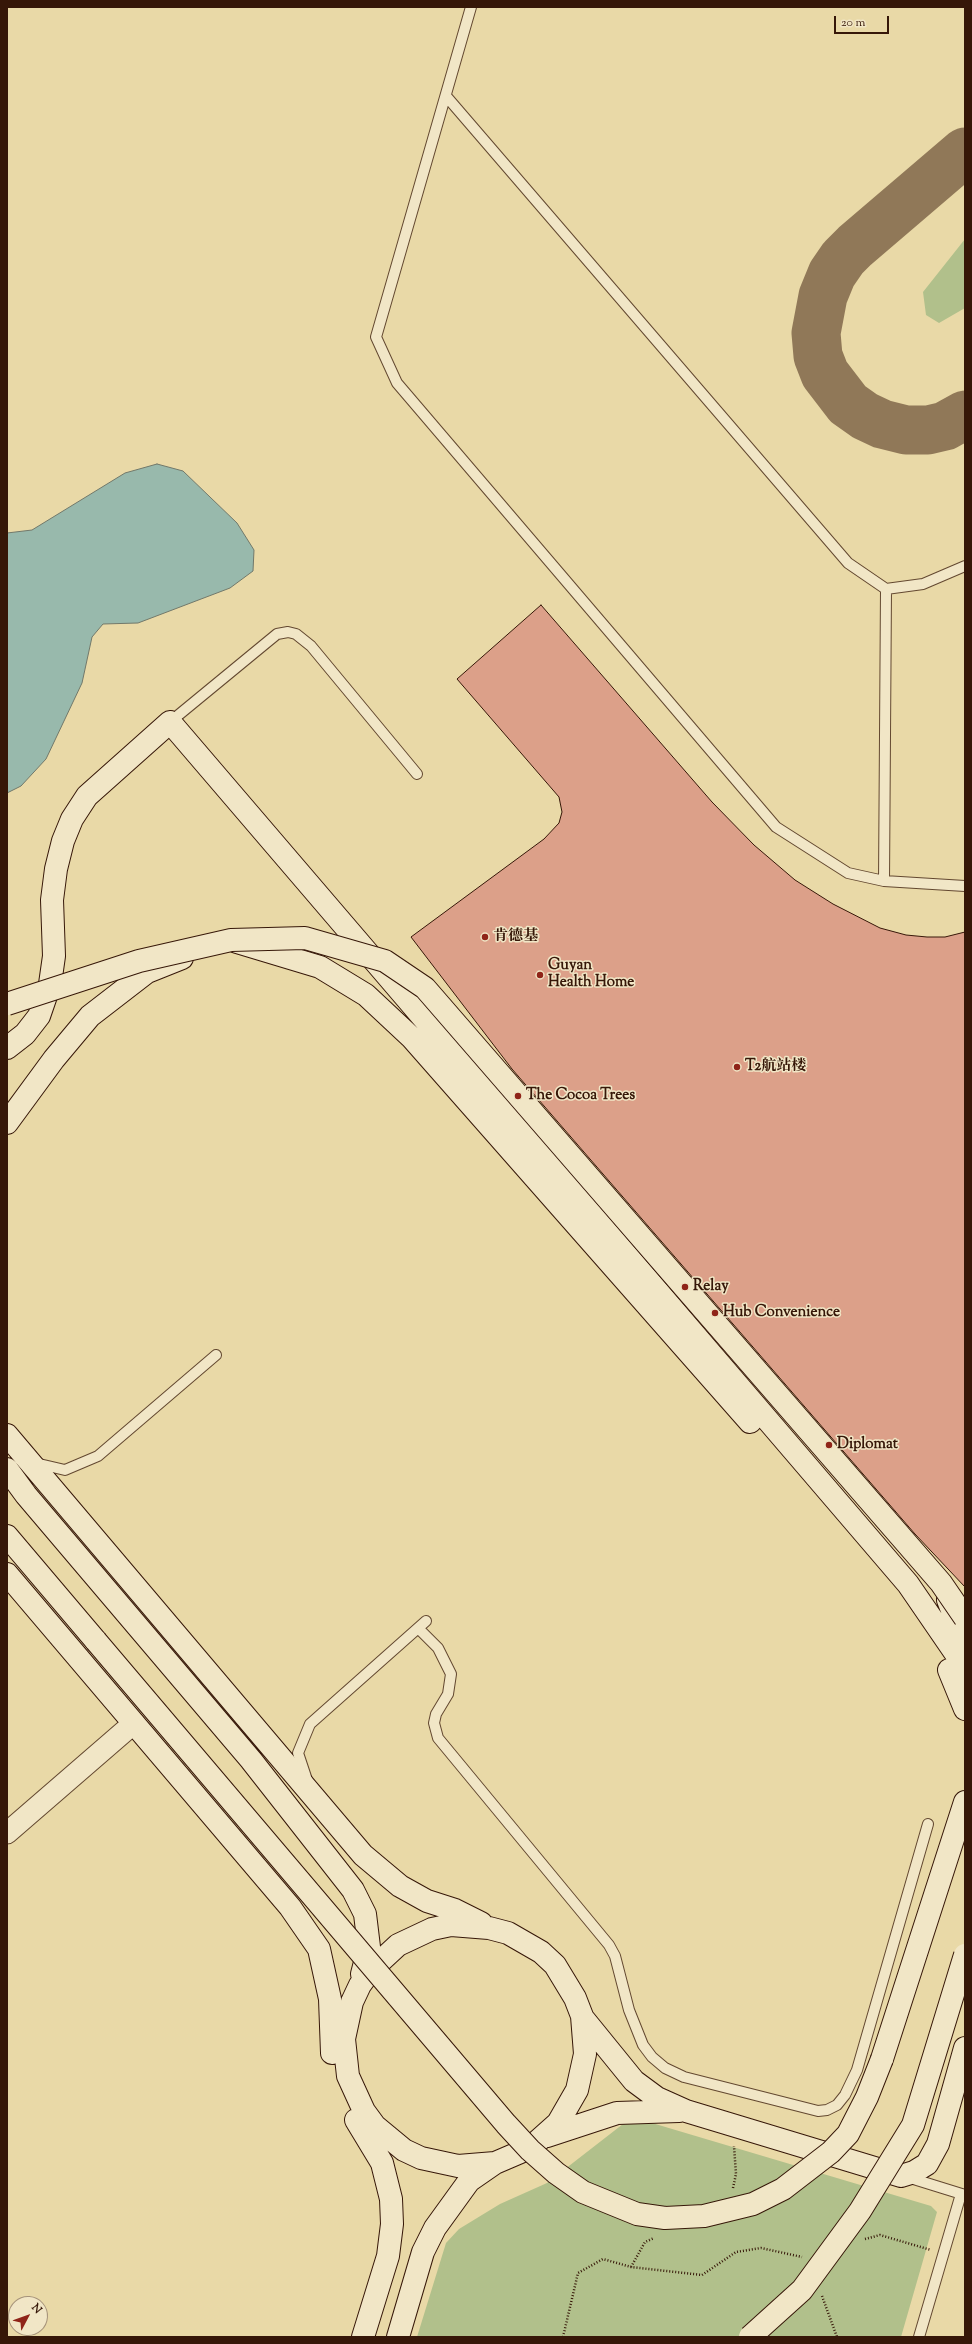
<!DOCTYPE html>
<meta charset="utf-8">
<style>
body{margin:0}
#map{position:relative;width:972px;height:2344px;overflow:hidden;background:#e9d9a7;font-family:"Sorts Mill Goudy",serif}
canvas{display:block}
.frame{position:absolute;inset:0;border:8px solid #361708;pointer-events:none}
.north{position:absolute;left:8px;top:2296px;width:40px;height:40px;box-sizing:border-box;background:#f1e6c6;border:1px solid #a6937a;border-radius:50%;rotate:49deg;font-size:11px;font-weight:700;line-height:16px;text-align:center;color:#361708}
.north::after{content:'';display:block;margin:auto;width:14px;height:18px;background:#8f2418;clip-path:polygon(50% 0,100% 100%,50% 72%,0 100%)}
.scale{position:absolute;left:834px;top:16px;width:55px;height:18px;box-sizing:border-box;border:2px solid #361708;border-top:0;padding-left:5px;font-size:12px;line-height:14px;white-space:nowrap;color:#361708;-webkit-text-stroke:3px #f1e6c6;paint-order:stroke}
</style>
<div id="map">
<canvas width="972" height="2344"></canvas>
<div class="frame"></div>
<div class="north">N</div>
<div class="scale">20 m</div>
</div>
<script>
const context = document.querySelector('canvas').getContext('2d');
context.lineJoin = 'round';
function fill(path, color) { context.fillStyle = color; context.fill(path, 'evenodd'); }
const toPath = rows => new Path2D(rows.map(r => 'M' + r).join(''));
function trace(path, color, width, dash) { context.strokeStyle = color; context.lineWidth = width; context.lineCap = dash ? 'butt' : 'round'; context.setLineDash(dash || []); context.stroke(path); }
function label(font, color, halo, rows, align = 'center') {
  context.font = font + ' "Sorts Mill Goudy","Noto Serif SC",serif'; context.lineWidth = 3; context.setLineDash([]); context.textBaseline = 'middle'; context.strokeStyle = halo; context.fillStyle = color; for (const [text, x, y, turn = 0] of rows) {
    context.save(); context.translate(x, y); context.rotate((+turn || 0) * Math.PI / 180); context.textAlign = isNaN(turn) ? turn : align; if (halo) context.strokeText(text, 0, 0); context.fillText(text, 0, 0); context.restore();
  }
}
const green = toPath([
 [965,239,965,308,939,323,926,315,923,292],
 [652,2123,931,2206,937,2212,901,2337,417,2337,446,2243,459,2229,500,2204,547,2183,623,2124]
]);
const water = toPath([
 [157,464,183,471,237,523,254,550,253,571,230,588,138,623,103,624,92,637,82,683,46,759,21,786,7,793,7,533,32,530,125,473,157,464]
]);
const taxiway = toPath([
 [965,152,855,246,843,258,832,274,823,296,816,333,818,356,825,374,848,404,865,416,882,424,906,430,928,430,945,426,965,415]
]);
const building = toPath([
 [541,605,712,802,754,845,795,880,833,904,880,928,906,935,927,937,945,937,965,932,965,1587,915,1534,512,1069,411,937,544,839,559,823,562,812,559,797,457,679,541,605]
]);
const path = toPath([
 [733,2188,736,2174,734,2146],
 [865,2239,880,2235,931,2250],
 [631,2267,645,2242,654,2238],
 [822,2296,837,2337],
 [563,2337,578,2273,603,2259,631,2267,702,2275,736,2252,761,2248,802,2257]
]);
const lane = toPath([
 [471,7,376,337,397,383,776,827,848,873,884,881,965,886],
 [446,96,848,563,886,589,923,584,965,566],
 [170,722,277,634,288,632,296,634,311,646,417,774],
 [884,881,886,589],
 [35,1463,65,1470,98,1456,216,1355],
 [418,1628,438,1648,451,1674,448,1694,436,1714,434,1723,438,1738,609,1945,615,1956,629,2010,643,2045,652,2057,665,2068,684,2077,818,2111,827,2110,837,2105,845,2095,857,2070,928,1824],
 [307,1780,298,1753,310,1724,426,1621],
 [907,2177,965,2195],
 [919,2337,961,2194]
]);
const street = toPath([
 [7,1833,134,1723]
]);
const secondary = toPath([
 [237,942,320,967,366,995,412,1038,750,1422],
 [7,1048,25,1034,39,1016,50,984,54,956,52,900,56,869,63,841,72,819,87,796,170,722,908,1584,956,1654,965,1682],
 [7,1123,54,1059,90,1016,147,972,182,958],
 [7,1435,363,1855,400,1886,427,1901,455,1910,481,1923],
 [7,1469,26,1495,251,1760,353,1890,365,1914,369,1947,362,1974],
 [7,1536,96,1641],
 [7,1574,290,1907,319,1949,330,1999,332,2053],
 [948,1600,965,1643],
 [949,1670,965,1709],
 [582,2017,634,2081,657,2098,686,2111,901,2176,914,2172,927,2164,938,2144,965,2048],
 [882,2059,965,1802],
 [356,2120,382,2163,391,2199,392,2224,388,2256,363,2337],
 [547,2136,617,2113,679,2111],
 [398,2337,423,2252,435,2228,469,2181,495,2163,530,2148,558,2123,577,2090,585,2054,582,2016,575,1998,555,1965,541,1952,508,1933,489,1928,451,1925,432,1929,398,1945,371,1970,360,1985,352,2002,344,2039,348,2076,364,2111,375,2126,404,2150,421,2158,458,2166,495,2163]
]);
const secondaryBridge = toPath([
 [7,1004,139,961,231,940,305,938,385,961,425,988,941,1583,965,1618],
 [96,1641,506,2124,530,2150,556,2173,583,2192,637,2214,665,2218,704,2216,753,2204,783,2189,831,2152,848,2134,867,2097,882,2059],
 [750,2337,802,2290,860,2211,913,2125,965,1955]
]);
const markers = [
 [485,937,4,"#8f2418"],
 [540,975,4,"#8f2418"],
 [737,1067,4,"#8f2418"],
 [518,1096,4,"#8f2418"],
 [685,1287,4,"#8f2418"],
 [715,1313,4,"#8f2418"],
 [829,1445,4,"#8f2418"]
];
const poiNames = [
 ["肯德基",493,937],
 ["Guyan",548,966],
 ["Health Home",548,983],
 ["T2航站楼",745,1067],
 ["The Cocoa Trees",526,1096],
 ["Relay",693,1287],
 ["Hub Convenience",723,1313],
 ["Diplomat",837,1445]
];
fill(green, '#b1c08b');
fill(water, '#98b9ac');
trace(water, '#71786a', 1);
trace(taxiway, '#907858', 49);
fill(building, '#dca089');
trace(building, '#361708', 1);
trace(lane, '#634830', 12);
trace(street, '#634830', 23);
trace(secondary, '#361708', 24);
trace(path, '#361708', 2.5, [1, 2]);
trace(lane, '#f1e6c6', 10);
trace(street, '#f1e6c6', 21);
trace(secondary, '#f1e6c6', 22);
trace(secondaryBridge, '#361708', 24, []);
trace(secondaryBridge, '#f1e6c6', 22);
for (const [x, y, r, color] of markers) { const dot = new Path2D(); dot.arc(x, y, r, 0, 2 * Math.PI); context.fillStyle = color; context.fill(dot); trace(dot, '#f1e6c6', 1.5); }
label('bold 15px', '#361708', '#f1e6c6', poiNames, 'left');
</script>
